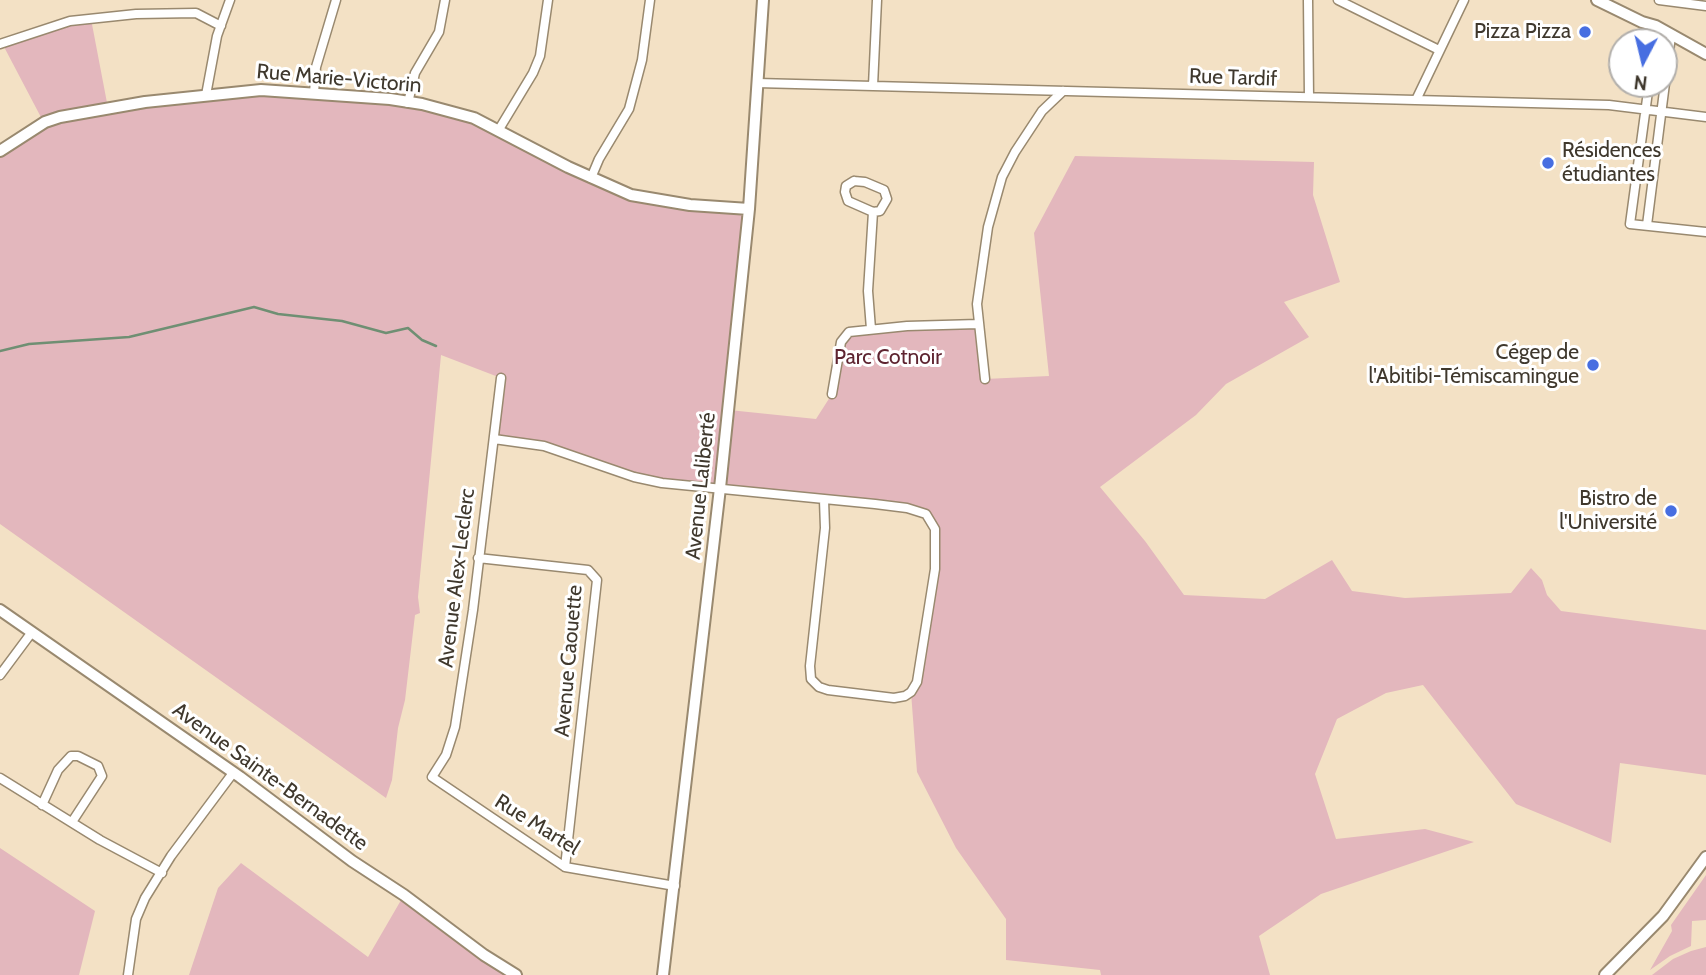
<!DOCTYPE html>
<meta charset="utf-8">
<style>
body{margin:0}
#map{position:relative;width:1706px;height:975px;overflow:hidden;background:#f3e1c5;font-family:Cabin,sans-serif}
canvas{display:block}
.north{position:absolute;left:1608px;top:28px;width:70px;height:70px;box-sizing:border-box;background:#fff;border:2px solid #b2afab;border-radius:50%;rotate:187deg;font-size:19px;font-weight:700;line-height:28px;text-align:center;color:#3f382d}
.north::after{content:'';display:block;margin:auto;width:24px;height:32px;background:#476ee1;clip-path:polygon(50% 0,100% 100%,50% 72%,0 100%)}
</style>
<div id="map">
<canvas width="1706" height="975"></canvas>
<div class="north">N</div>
</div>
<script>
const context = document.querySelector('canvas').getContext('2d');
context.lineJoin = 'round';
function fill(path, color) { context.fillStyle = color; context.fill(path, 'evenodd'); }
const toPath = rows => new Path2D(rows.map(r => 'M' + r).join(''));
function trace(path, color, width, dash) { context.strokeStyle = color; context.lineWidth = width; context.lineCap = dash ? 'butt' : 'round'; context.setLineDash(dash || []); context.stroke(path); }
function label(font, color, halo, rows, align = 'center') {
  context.font = font + ' Cabin,sans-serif'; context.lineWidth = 6; context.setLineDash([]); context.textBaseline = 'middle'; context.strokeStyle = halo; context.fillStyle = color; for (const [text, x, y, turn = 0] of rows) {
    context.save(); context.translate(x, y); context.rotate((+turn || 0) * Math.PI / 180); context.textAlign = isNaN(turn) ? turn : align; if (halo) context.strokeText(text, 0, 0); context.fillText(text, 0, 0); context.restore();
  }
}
const green = toPath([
 [91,19,108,108,234,91,390,99,474,118,614,188,749,209,729,410,816,419,832,394,841,342,849,332,978,324,985,379,1049,376,1034,233,1075,156,1314,162,1313,195,1340,282,1284,302,1309,337,1226,384,1196,415,1100,487,1145,541,1184,595,1265,599,1332,560,1352,591,1405,598,1511,593,1531,568,1542,580,1547,595,1561,611,1706,630,1706,775,1620,763,1611,843,1516,804,1423,685,1386,693,1337,719,1315,774,1336,839,1425,829,1474,842,1321,894,1259,936,1270,975,1101,975,1100,970,1006,960,1006,919,956,848,917,772,911,692,914,687,936,542,926,514,662,483,572,454,494,439,501,378,441,355,418,597,420,613,415,615,405,700,398,728,392,780,386,798,0,524,0,151,44,123,2,43],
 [0,848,95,911,79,975,0,975],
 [241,863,368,957,404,895,516,975,189,975,218,888],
 [1706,875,1706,920,1692,921,1691,946,1670,956,1650,970,1672,931,1671,925],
 [1706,947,1706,975,1652,975,1673,959,1691,951]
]);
const stream = toPath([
 [0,351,29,344,129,337,254,307,278,314,342,321,386,333,408,328,422,340,436,346]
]);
const street = toPath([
 [1308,0,1309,97],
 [1338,0,1439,50],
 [1659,0,1706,6],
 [1654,42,1656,26],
 [0,44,70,21,136,14,196,13,221,26],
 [757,83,1609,105,1706,117],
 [1649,84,1630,224,1706,232],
 [873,86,877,0],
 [314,93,316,67,336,0],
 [206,95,217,36,230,0],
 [1416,100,1464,0],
 [408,103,415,73,439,32,445,0],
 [498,131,533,73,540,56,548,0],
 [591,178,599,159,629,109,642,60,650,0],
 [854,181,865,182,884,190,887,199,880,211,873,212,848,201,845,192,846,186,854,181],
 [1647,225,1671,36],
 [871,329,868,291,873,212],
 [501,378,473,610,455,727,446,755,432,777,565,867,675,886],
 [985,379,977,304,988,227,1002,177,1015,152,1042,111,1063,91],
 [832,394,841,342,849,332,907,326,978,324],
 [494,439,544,446,634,477,662,483,875,504,907,508,926,514,935,529,935,569,917,682,911,692,905,696,894,698,828,690,819,687,811,679,810,666,825,528,824,500],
 [478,558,588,570,597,580,565,867],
 [0,675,32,632],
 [0,778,100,840,162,873],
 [42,805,58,770,71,756,78,756,98,766,102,776,72,822],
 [128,975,136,919,145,898,171,856,233,773]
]);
const secondary = toPath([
 [1597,0,1642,22,1656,26,1706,54],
 [0,151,45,122,60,117,145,102,261,90,390,99,422,104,474,118,568,167,631,195,690,205,749,209],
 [0,610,240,777,352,861,404,895,484,955,516,975],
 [663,975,720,488,749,209,763,0],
 [1605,975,1663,916,1706,857]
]);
const markers = [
 [1585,32,7,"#476ee1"],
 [1548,163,7,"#476ee1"],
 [1593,365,7,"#476ee1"],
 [1671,511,7,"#476ee1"]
];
const poiNames = [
 ["Pizza Pizza",1571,32],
 ["Résidences",1562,151,"left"],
 ["étudiantes",1562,175,"left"],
 ["Cégep de",1579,353],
 ["l'Abitibi-Témiscamingue",1579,377],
 ["Bistro de",1657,499],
 ["l'Université",1657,523]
];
const streetNames = [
 ["Rue Tardif",1233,78,2],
 ["Rue Marie-Victorin",339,79,5],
 ["Avenue Laliberté",701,486,-84],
 ["Avenue Alex-Leclerc",457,578,-83],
 ["Avenue Caouette",569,661,-85],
 ["Avenue Sainte-Bernadette",270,777,36],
 ["Rue Martel",537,825,32]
];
const parkNames = [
 ["Parc Cotnoir",888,358]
];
fill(green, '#e3b7bd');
trace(stream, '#6f8f73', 2.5);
trace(street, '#99896f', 11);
trace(secondary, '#99896f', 14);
trace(street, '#fff', 8);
trace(secondary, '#fff', 10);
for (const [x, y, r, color] of markers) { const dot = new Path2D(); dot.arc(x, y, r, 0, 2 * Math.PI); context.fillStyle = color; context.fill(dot); trace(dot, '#fff', 2.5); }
label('21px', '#3f382d', '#fff', poiNames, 'right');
label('21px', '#3f382d', '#fff', streetNames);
label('21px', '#5e2430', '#fff', parkNames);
</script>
